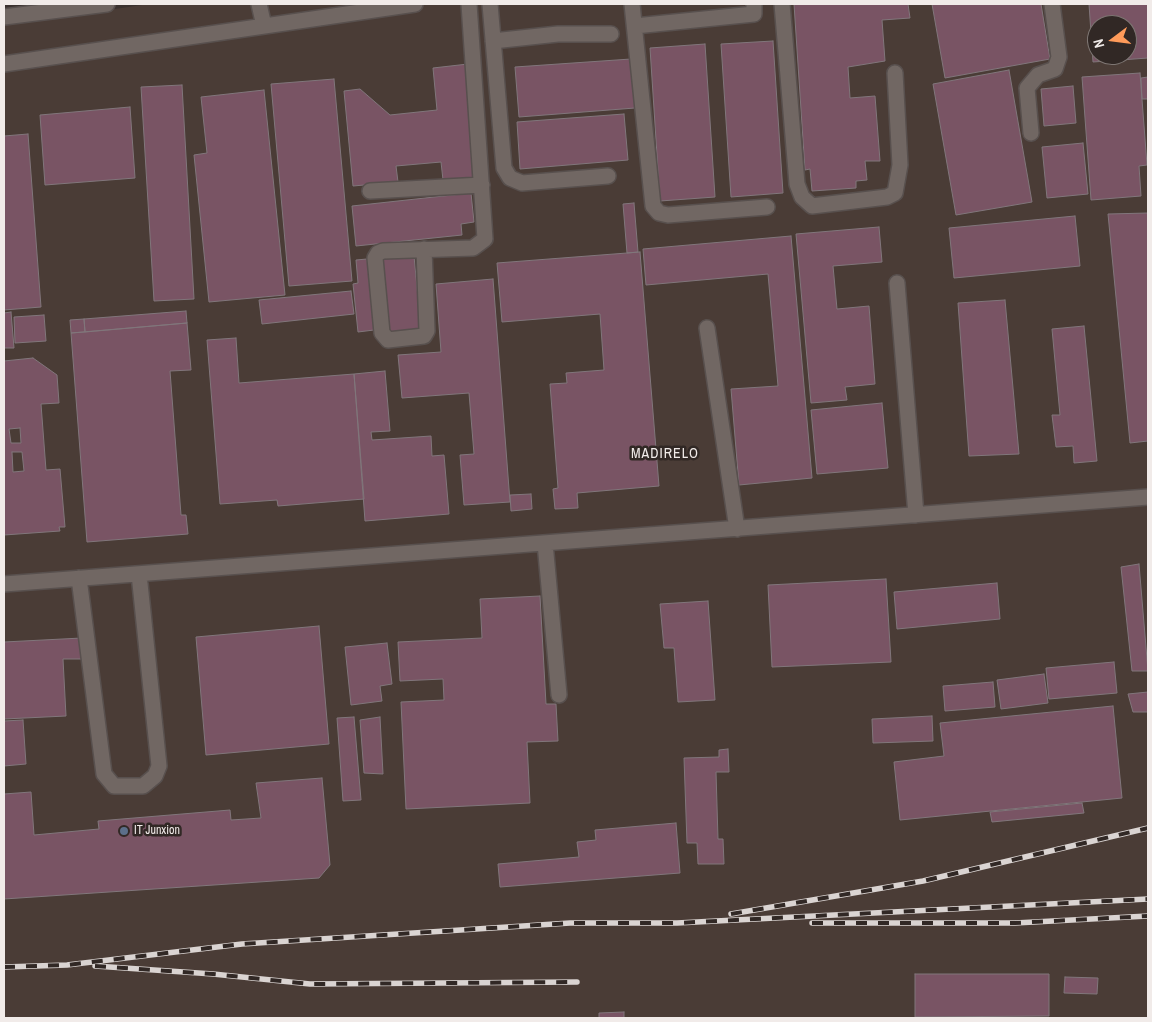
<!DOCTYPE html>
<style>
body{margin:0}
#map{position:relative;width:1152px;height:1022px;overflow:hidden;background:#3b322f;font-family:"Archivo Narrow",sans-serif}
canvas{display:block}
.frame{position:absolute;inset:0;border:5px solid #f1ebe9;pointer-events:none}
.north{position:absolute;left:1087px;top:15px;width:50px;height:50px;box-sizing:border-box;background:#312825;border:1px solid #7e7673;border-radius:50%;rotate:255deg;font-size:14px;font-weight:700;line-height:20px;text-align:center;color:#f1ebe9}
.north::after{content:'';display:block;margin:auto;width:18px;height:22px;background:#ff9b5a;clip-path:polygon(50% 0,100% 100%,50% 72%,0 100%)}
</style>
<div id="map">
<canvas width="1152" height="1022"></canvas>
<div class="frame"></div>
<div class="north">N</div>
</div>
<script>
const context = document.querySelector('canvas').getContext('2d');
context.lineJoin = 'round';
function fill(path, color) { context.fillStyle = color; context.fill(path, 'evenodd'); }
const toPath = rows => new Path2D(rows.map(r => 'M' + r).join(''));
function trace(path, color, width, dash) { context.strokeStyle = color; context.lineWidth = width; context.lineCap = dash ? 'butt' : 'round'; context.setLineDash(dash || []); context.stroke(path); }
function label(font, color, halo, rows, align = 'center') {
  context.font = font + ' "Archivo Narrow",sans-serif'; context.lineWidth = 5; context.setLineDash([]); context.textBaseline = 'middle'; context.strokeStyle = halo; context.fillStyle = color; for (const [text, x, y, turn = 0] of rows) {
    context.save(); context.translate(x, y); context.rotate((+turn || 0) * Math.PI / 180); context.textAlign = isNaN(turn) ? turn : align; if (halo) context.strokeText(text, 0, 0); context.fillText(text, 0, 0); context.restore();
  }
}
const built = toPath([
 [149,4,1148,4,1148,1018,4,1018,4,25],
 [1097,25,1127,25,1127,55,1097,55]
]);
const building = toPath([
 [794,4,908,4,910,18,882,20,885,61,848,67,850,98,875,96,880,161,865,161,867,180,856,181,856,188,812,191,810,169,805,170,794,4],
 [932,4,1041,4,1050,59,945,78,932,4],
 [1089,4,1148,4,1148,58,1093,62,1089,4],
 [1097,25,1127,25,1127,55,1097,55,1097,25],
 [773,41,783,193,731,197,721,44,773,41],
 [705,44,715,197,660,201,650,48,705,44],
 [631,59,635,108,519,117,515,67,631,59],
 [468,64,478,177,443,180,441,162,396,166,398,182,353,186,344,91,360,89,390,115,437,110,433,68,468,64],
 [1009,70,1032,202,956,215,933,84,1009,70],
 [1140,73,1147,165,1139,166,1141,196,1091,200,1082,77,1140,73],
 [1148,77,1148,99,1142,99,1141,78,1148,77],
 [334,79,352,281,289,286,271,84,334,79],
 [182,85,194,299,154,301,141,87,182,85],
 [1073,86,1076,123,1044,126,1041,89,1073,86],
 [264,90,285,295,209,302,194,155,207,153,201,97,264,90],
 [130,107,135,178,45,185,40,115,130,107],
 [624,114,628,160,520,169,517,122,624,114],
 [28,134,41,307,4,310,4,136,28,134],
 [1083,143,1088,194,1047,198,1042,147,1083,143],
 [471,193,474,222,461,224,462,235,356,246,352,206,471,193],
 [634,203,638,252,627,253,623,204,634,203],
 [1148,213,1148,441,1130,443,1108,214,1148,213],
 [1075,216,1080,266,954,278,949,228,1075,216],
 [879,227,882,262,833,266,837,309,869,306,875,384,845,387,847,400,811,403,796,234,879,227],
 [791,236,812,478,739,485,731,389,778,386,768,274,646,285,643,249,791,236],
 [640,252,659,486,577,493,578,508,555,509,553,489,558,488,550,384,567,383,566,373,604,370,600,314,502,322,497,263,640,252],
 [414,256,421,329,389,332,382,259,414,256],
 [367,259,374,330,358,332,353,284,358,283,356,260,367,259],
 [493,279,510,502,464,505,460,455,474,454,469,393,402,398,398,355,441,352,436,284,493,279],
 [351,291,354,314,262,324,259,300,351,291],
 [1005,300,1019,454,969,456,958,303,1005,300],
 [186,311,187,323,85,332,84,319,186,311],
 [11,312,14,348,4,348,4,313,11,312],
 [44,315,46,341,15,343,14,317,44,315],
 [84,319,85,332,71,333,70,320,84,319],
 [187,323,191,370,170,371,181,515,186,515,188,534,87,542,71,333,187,323],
 [1084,326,1097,461,1074,463,1073,446,1056,447,1052,415,1060,415,1052,329,1084,326],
 [236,338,239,383,354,374,364,499,278,506,277,500,220,504,207,340,236,338],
 [33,358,57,375,59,403,41,404,46,470,60,469,65,527,59,527,60,531,4,535,4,361,33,358],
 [20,428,21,443,11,443,9,429,20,428],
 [12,452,22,452,24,471,13,472,12,452],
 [385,371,390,431,371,432,372,440,431,436,432,456,444,455,449,514,365,521,354,374,385,371],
 [882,403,888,468,817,474,811,410,882,403],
 [531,494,532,509,511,511,510,495,531,494],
 [1139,564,1148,671,1132,671,1121,567,1139,564],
 [886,579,891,662,772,667,768,585,886,579],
 [997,583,1000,619,897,629,894,592,997,583],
 [540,596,546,704,556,704,558,741,527,742,530,803,406,809,401,702,444,700,443,679,400,681,398,642,482,638,480,599,540,596],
 [708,601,715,700,678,702,674,648,664,648,660,604,708,601],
 [319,626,329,744,206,755,196,637,319,626],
 [82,638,83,659,63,659,66,716,4,719,4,642,82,638],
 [387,643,392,684,380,686,382,701,351,705,345,647,387,643],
 [1114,662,1117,693,1049,699,1046,668,1114,662],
 [1044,674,1048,703,1001,709,997,680,1044,674],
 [993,682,995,707,945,711,943,686,993,682],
 [1148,692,1148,712,1133,712,1128,694,1148,692],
 [1113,706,1122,798,900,820,894,762,944,756,940,723,1113,706],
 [932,716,933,741,873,743,872,719,932,716],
 [354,717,361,800,343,801,337,718,354,717],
 [380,717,383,774,364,773,360,720,380,717],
 [23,720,26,764,4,766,4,721,23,720],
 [728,749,729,772,716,772,718,839,723,839,724,864,698,864,697,843,687,843,684,758,719,757,719,750,728,749],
 [322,778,330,865,319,878,4,899,4,794,31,792,34,835,99,829,98,821,230,810,231,820,261,818,256,783,322,778],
 [1082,803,1084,813,992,822,990,812,1082,803],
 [676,823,680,873,500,887,498,864,579,857,577,842,596,840,595,830,676,823],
 [915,974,1049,974,1049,1016,915,1017,915,974],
 [1065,977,1098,978,1097,994,1064,993,1065,977],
 [624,1012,624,1018,599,1018,599,1013,624,1012]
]);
const minor = toPath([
 [259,4,264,26],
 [490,4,504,168,510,178,522,183,608,176],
 [632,4,653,206,659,213,668,215,767,207],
 [782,4,797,184,802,197,812,206,887,197,895,193,900,165,895,73],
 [4,17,107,4],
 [635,26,754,14,754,4],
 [493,41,558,34,611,34],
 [4,64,415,4],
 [1031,133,1027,88,1038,75,1055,69,1059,57,1052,4],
 [370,191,482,185],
 [424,249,427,331,424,336,388,340,382,333,375,258,378,253,383,251,473,248,485,239,469,4],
 [897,283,916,515],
 [707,328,737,529],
 [545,543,559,695],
 [79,578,104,774,114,786,143,786,155,776,159,766,139,574],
 [4,584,1148,497]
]);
const rail = toPath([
 [731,914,923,881,1148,828],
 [812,923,1015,923,1148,916],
 [95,966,213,974,310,984,577,982],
 [4,967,67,965,242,944,570,923,677,923,1148,899]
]);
const markers = [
 [124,831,5,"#5c6f8a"]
];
const poiNames = [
 ["IT Junxion",134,831]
];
const neighbourhoodNames = [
 ["MADIRELO",665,454]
];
fill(built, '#4a3c36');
fill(building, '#795464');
trace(building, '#81767b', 1);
trace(minor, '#58504e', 18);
trace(minor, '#716763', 15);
trace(rail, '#dad4d2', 5.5);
trace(rail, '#312825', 4, [11]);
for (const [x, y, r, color] of markers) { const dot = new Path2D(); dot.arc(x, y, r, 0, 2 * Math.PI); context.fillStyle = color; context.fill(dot); trace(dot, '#312825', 2); }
label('12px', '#f1ebe9', '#312825', poiNames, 'left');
context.letterSpacing = '1px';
label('14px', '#f1ebe9', '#312825', neighbourhoodNames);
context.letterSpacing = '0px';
</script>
